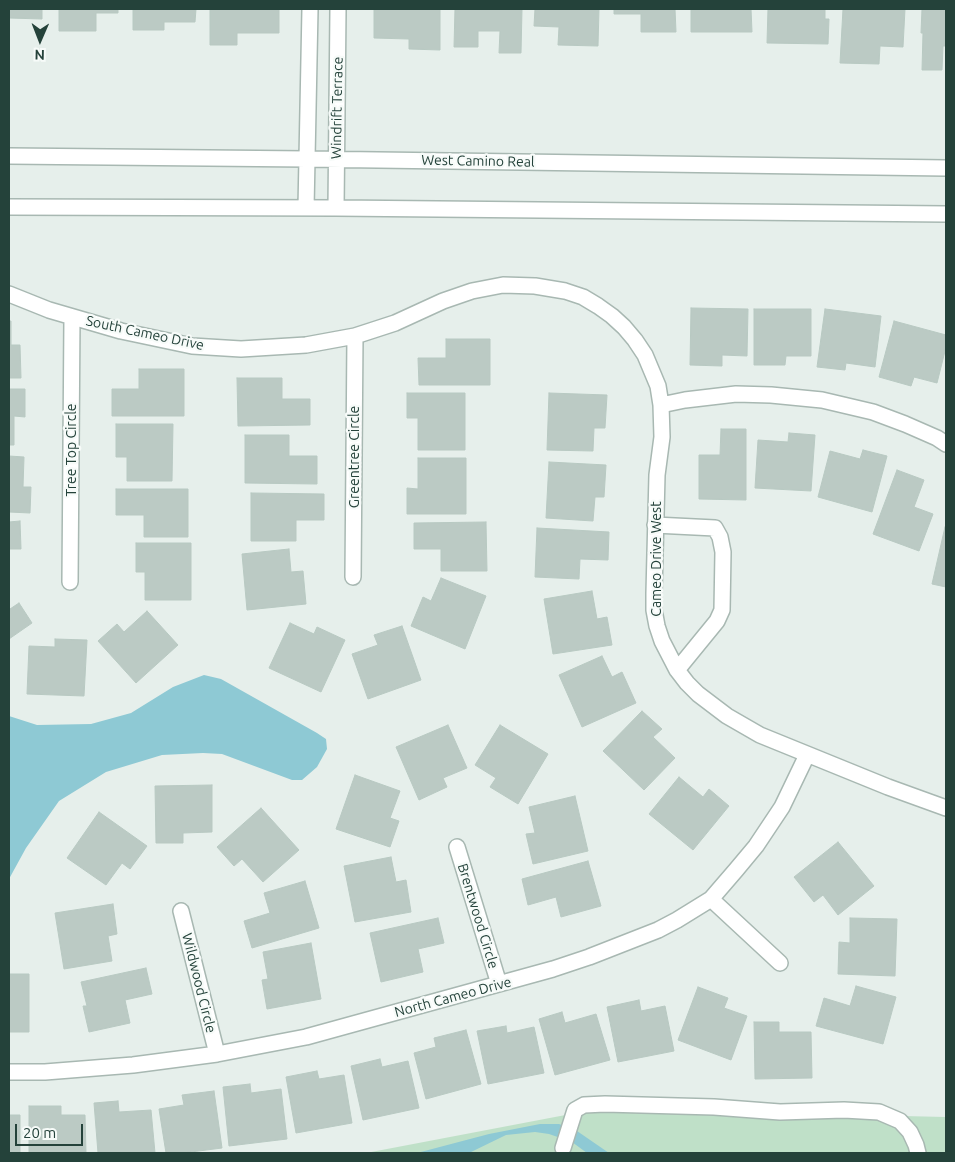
<!DOCTYPE html>
<style>
body{margin:0}
#map{position:relative;width:955px;height:1162px;overflow:hidden;background:#e6efeb;font-family:Ubuntu,sans-serif}
canvas{display:block}
.frame{position:absolute;inset:0;border:10px solid #24423a;pointer-events:none}
.north{position:absolute;left:15px;top:15px;width:50px;height:50px;-webkit-text-stroke:4px #f7fbf9;paint-order:stroke;rotate:181deg;font-size:14px;font-weight:700;line-height:20px;text-align:center;color:#24423a}
.north::after{content:'';display:block;margin:auto;width:18px;height:22px;background:#24423a;clip-path:polygon(50% 0,100% 100%,50% 72%,0 100%)}
.scale{position:absolute;left:15px;top:1124px;width:68px;height:22px;box-sizing:border-box;border:2px solid #24423a;border-top:0;padding-left:6px;font-size:15px;line-height:18px;white-space:nowrap;color:#24423a;-webkit-text-stroke:4px #f7fbf9;paint-order:stroke}
</style>
<div id="map">
<canvas width="955" height="1162"></canvas>
<div class="frame"></div>
<div class="north">N</div>
<div class="scale">20 m</div>
</div>
<script>
const context = document.querySelector('canvas').getContext('2d');
context.lineJoin = 'round';
function fill(path, color) { context.fillStyle = color; context.fill(path, 'evenodd'); }
const toPath = rows => new Path2D(rows.map(r => 'M' + r).join(''));
function trace(path, color, width, dash) { context.strokeStyle = color; context.lineWidth = width; context.lineCap = dash ? 'butt' : 'round'; context.setLineDash(dash || []); context.stroke(path); }
function label(font, color, halo, rows, align = 'center') {
  context.font = font + ' Ubuntu,sans-serif'; context.lineWidth = 4.5; context.setLineDash([]); context.textBaseline = 'middle'; context.strokeStyle = halo; context.fillStyle = color; for (const [text, x, y, turn = 0] of rows) {
    context.save(); context.translate(x, y); context.rotate((+turn || 0) * Math.PI / 180); context.textAlign = isNaN(turn) ? turn : align; if (halo) context.strokeText(text, 0, 0); context.fillText(text, 0, 0); context.restore();
  }
}
const green = toPath([
 [597,1109,946,1117,946,1153,366,1153]
]);
const water = toPath([
 [204,675,221,679,317,733,326,739,327,749,317,767,302,780,292,780,222,754,203,753,162,755,106,772,59,801,26,848,9,879,9,716,37,725,91,724,131,713,173,687],
 [540,1124,559,1124,577,1131,609,1153,587,1153,572,1142,549,1134,535,1132,506,1135,469,1153,417,1153,489,1134]
]);
const building = toPath([
 [9,9,42,9,42,19,9,18,9,9],
 [59,9,118,9,118,13,96,13,96,31,59,31,59,9],
 [133,9,196,9,195,22,164,22,164,30,133,30,133,9],
 [210,9,279,9,279,33,237,33,237,45,210,45,210,9],
 [374,9,440,9,440,50,409,49,409,39,374,38,374,9],
 [455,9,522,9,521,53,499,53,500,31,478,31,478,47,454,47,455,9],
 [535,9,599,9,598,46,558,45,559,27,534,26,535,9],
 [614,9,675,9,676,32,641,32,641,14,614,14,614,9],
 [691,9,751,9,752,32,691,32,691,9],
 [768,9,825,9,825,19,829,19,828,44,767,43,768,9],
 [843,9,905,9,903,47,880,46,879,64,840,63,843,9],
 [922,9,946,9,946,46,943,46,942,70,922,70,923,33,921,33,922,9],
 [691,308,748,309,747,356,722,355,722,366,690,365,691,308],
 [754,309,811,309,811,356,786,356,785,365,754,365,754,309],
 [825,309,881,316,875,367,846,363,845,370,817,367,825,309],
 [9,321,11,321,11,345,20,345,21,378,9,378,9,321],
 [894,321,946,335,946,347,937,383,914,377,911,386,879,377,894,321],
 [446,339,490,339,490,385,419,385,418,358,446,358,446,339],
 [139,369,184,369,184,416,112,416,112,389,139,389,139,369],
 [237,378,282,378,282,399,310,399,310,425,238,426,237,378],
 [9,389,25,389,25,417,14,416,14,445,9,445,9,389],
 [407,393,465,393,465,450,418,450,418,418,407,418,407,393],
 [549,393,607,395,605,428,594,428,593,451,547,450,549,393],
 [116,424,173,424,172,481,127,481,127,457,116,457,116,424],
 [721,429,746,429,746,500,699,499,699,455,720,455,721,429],
 [789,433,815,435,811,491,755,488,758,440,788,442,789,433],
 [245,435,289,435,289,456,317,456,317,484,245,483,245,435],
 [863,450,887,456,872,512,818,497,830,451,860,459,863,450],
 [9,456,24,457,23,487,31,487,30,513,9,512,9,456],
 [418,458,466,458,466,514,407,514,407,488,418,489,418,458],
 [549,462,606,465,604,497,595,497,593,521,546,518,549,462],
 [897,470,924,480,914,507,933,514,919,551,873,534,897,470],
 [116,489,188,489,188,537,144,537,144,515,116,515,116,489],
 [251,493,324,494,324,520,296,520,296,541,251,541,251,493],
 [20,521,21,549,9,549,9,522,20,521],
 [486,522,487,571,441,571,441,549,414,549,414,523,486,522],
 [945,527,946,527,946,587,932,584,945,527],
 [537,528,609,532,608,560,580,559,579,579,535,577,537,528],
 [136,543,191,543,191,600,145,600,145,572,136,572,136,543],
 [289,549,291,572,303,571,306,604,247,610,242,554,289,549],
 [441,578,486,596,465,649,411,626,423,597,431,601,441,578],
 [592,591,597,619,607,617,612,645,553,654,544,599,592,591],
 [19,603,32,623,9,639,9,607,10,609,19,603],
 [147,611,178,645,136,683,98,641,117,624,124,632,147,611],
 [290,623,314,634,317,627,345,640,321,692,269,668,290,623],
 [402,626,421,680,368,699,352,654,378,645,374,635,402,626],
 [55,639,87,640,84,696,27,694,29,646,55,647,55,639],
 [602,656,612,677,622,672,636,703,582,727,559,675,602,656],
 [642,711,662,729,653,737,675,758,644,790,603,751,642,711],
 [448,725,467,768,443,778,447,787,419,800,396,747,448,725],
 [500,725,548,754,518,804,490,787,496,778,475,765,500,725],
 [355,775,400,791,390,818,399,821,390,847,336,829,355,775],
 [679,777,703,797,709,789,729,806,693,850,649,814,679,777],
 [212,785,212,832,183,833,183,843,156,843,155,786,212,785],
 [575,796,588,851,533,864,526,834,535,833,529,807,575,796],
 [261,808,299,850,263,882,242,859,234,866,217,847,261,808],
 [99,812,147,846,130,869,122,863,106,885,67,858,99,812],
 [838,842,874,886,838,915,823,895,814,902,794,877,838,842],
 [391,857,396,882,406,880,411,912,355,922,344,866,391,857],
 [588,861,601,906,561,917,556,897,528,905,522,879,588,861],
 [305,881,319,928,252,948,244,921,270,913,264,893,305,881],
 [113,904,117,934,108,936,112,961,64,969,55,913,113,904],
 [438,918,444,943,418,949,423,972,381,982,370,933,438,918],
 [850,918,897,919,895,976,838,974,839,942,850,943,850,918],
 [311,943,321,999,267,1009,262,980,268,979,263,952,311,943],
 [146,968,152,994,125,1000,130,1023,89,1032,83,1006,87,1006,81,982,146,968],
 [9,974,29,974,29,1032,9,1032,9,974],
 [856,986,896,997,883,1044,816,1026,824,998,850,1006,856,986],
 [698,987,728,998,724,1008,747,1016,731,1060,678,1040,698,987],
 [639,1000,641,1011,665,1006,674,1051,618,1062,607,1007,639,1000],
 [562,1012,565,1023,596,1014,610,1060,555,1075,539,1019,562,1012],
 [754,1022,779,1022,779,1032,811,1032,812,1078,755,1079,754,1022],
 [506,1026,507,1033,534,1027,544,1073,488,1084,477,1031,506,1026],
 [466,1030,481,1084,426,1099,414,1053,436,1047,434,1038,466,1030],
 [380,1059,382,1067,408,1061,419,1108,363,1120,351,1066,380,1059],
 [317,1071,319,1079,344,1075,352,1123,296,1133,286,1077,317,1071],
 [250,1084,251,1093,281,1089,287,1139,229,1146,223,1087,250,1084],
 [214,1091,222,1148,183,1153,166,1153,159,1109,184,1105,182,1095,214,1091],
 [118,1101,119,1112,151,1110,155,1153,98,1153,94,1103,118,1101],
 [29,1106,61,1106,61,1115,85,1115,86,1153,29,1153,29,1106],
 [9,1115,20,1115,20,1153,9,1153,9,1115]
]);
const minor = toPath([
 [9,156,307,159,946,168],
 [9,207,336,208,946,214],
 [306,208,310,9],
 [336,208,338,9],
 [9,294,49,310,121,331,192,346,241,349,306,345,355,336,395,323,443,301,472,291,503,285,535,286,565,291,583,297,598,306,612,316,624,327,635,340,645,355,658,386,661,405,662,437,657,475,654,593,654,610,657,626,662,641,677,670,687,683,698,694,727,716,760,735,888,787,946,808],
 [661,405,685,400,736,394,771,395,822,400,873,412,905,424,937,438,946,444],
 [655,525,715,528,720,537,723,552,722,610,717,621,677,670],
 [353,577,355,336],
 [70,582,72,317],
 [457,847,499,984],
 [711,899,780,963],
 [181,911,217,1054],
 [9,1072,45,1072,133,1065,217,1054,306,1037,553,969,589,957,658,930,677,920,711,899,736,870,756,846,782,807,807,755],
 [563,1148,575,1110,584,1105,605,1104,714,1107,780,1112,844,1110,879,1112,900,1121,910,1132,916,1145,918,1153]
]);
const streetNames = [
 ["Windrift Terrace",337,108,-89],
 ["West Camino Real",478,161,1],
 ["South Cameo Drive",145,333,12],
 ["Tree Top Circle",71,450,-90],
 ["Greentree Circle",354,457,-90],
 ["Cameo Drive West",656,559,-90],
 ["Brentwood Circle",478,916,73],
 ["Wildwood Circle",199,983,76],
 ["North Cameo Drive",453,997,-15]
];
fill(green, '#bfe0c8');
fill(water, '#8ec9d4');
fill(building, '#bbcac4');
trace(building, '#b8c9c2', 1);
trace(minor, '#a8b8b2', 18);
trace(minor, '#fff', 15);
label('14px', '#24423a', '#f7fbf9', streetNames);
</script>
